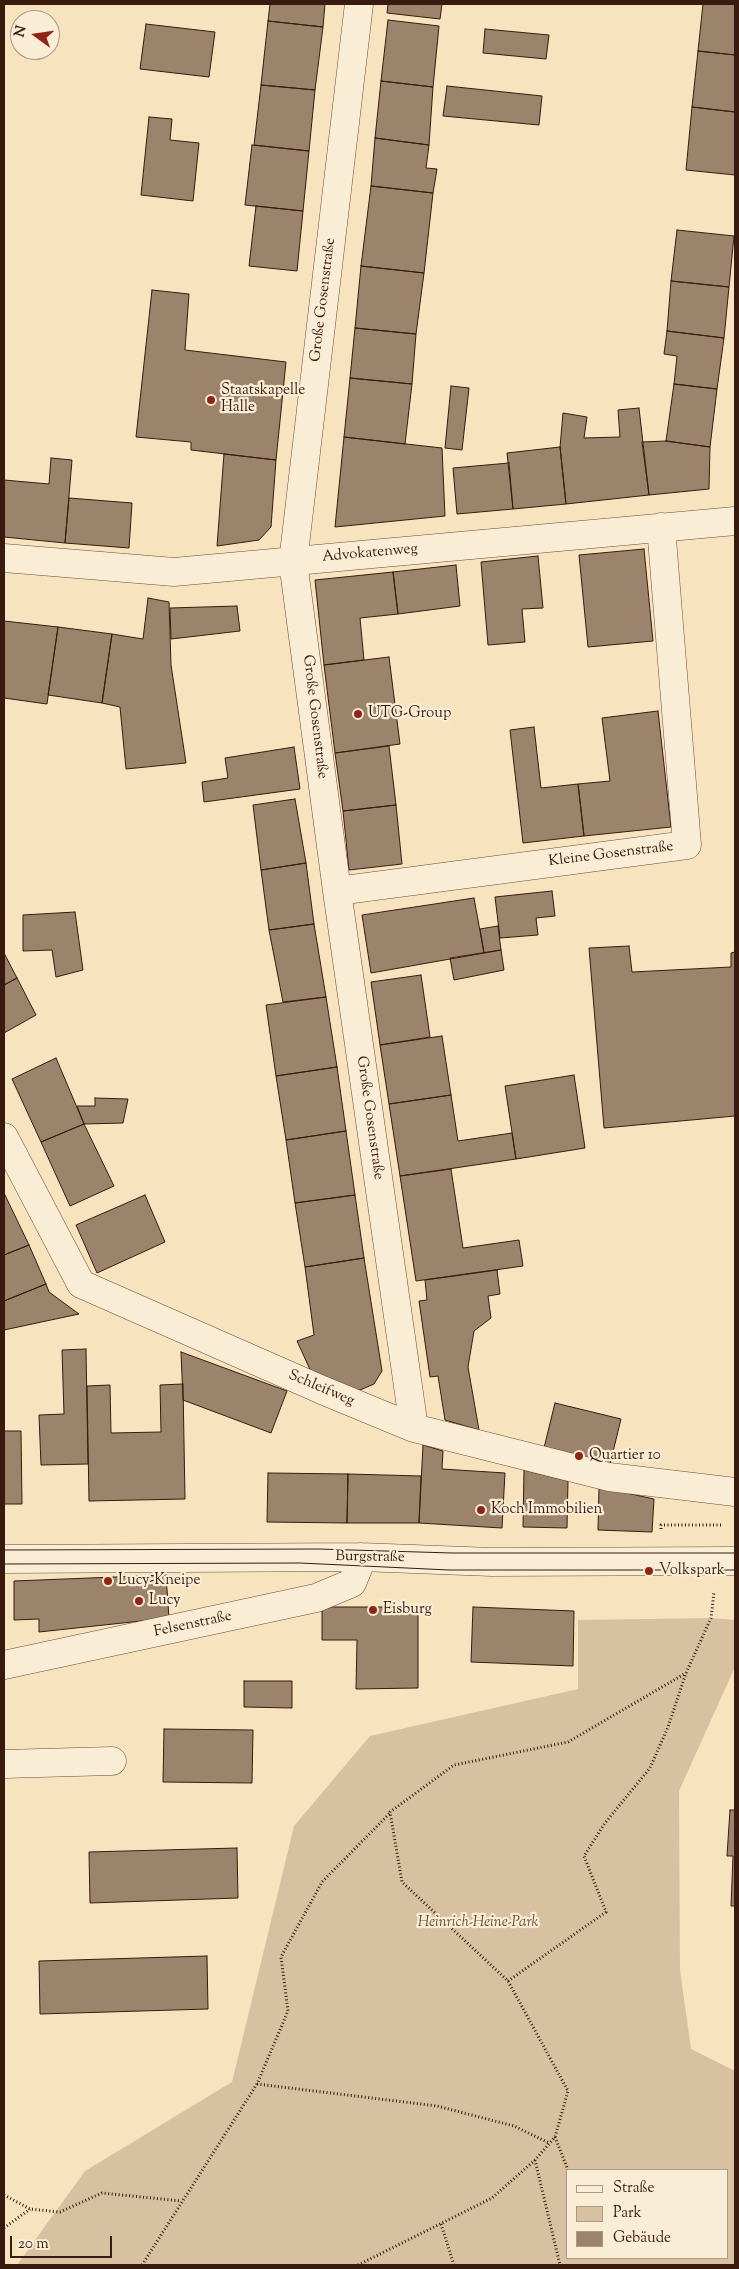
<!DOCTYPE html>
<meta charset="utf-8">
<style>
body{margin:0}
#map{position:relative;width:739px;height:2269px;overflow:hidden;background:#f8e3bf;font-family:"Sorts Mill Goudy",serif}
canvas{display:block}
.frame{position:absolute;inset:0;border:5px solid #391a0f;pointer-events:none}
.legend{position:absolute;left:566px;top:2169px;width:162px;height:90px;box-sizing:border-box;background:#faedd5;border:1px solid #ad9986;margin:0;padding:6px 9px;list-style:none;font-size:15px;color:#391a0f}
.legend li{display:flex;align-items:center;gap:10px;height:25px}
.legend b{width:25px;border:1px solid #ad9986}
.north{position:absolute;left:10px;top:10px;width:50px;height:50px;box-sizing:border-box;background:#faedd5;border:1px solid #ad9986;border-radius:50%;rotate:284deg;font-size:14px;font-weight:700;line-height:20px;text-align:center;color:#391a0f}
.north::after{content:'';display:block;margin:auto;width:18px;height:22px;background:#8f2418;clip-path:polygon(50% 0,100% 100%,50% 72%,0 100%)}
.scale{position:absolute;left:10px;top:2236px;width:102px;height:22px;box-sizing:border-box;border:2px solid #391a0f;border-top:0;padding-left:6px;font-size:15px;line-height:18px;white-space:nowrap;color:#391a0f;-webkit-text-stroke:4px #faedd5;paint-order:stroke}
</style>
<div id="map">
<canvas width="739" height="2269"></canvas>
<div class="frame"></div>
<ul class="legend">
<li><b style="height:6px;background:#faedd5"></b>Straße</li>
<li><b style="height:14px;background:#d8c1a1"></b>Park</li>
<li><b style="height:14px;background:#9c836b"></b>Gebäude</li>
</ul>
<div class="north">N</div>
<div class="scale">20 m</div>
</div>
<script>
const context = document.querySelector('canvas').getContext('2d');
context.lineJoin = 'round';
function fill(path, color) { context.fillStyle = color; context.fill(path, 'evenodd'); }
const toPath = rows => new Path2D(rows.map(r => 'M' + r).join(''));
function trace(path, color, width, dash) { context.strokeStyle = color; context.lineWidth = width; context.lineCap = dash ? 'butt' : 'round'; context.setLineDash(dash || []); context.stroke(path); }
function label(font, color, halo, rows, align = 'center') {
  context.font = font + ' "Sorts Mill Goudy",serif'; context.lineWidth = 4.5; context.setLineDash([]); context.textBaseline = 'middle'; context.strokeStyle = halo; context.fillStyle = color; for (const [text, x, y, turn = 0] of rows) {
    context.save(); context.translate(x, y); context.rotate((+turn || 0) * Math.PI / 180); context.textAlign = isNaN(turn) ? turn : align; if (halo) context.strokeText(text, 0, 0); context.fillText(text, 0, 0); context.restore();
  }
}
const green = toPath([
 [711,1618,735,1620,735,1667,679,1791,680,1970,691,2049,735,2071,735,2265,17,2265,85,2171,232,2082,294,1826,370,1736,578,1689,578,1620],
 [728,2170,728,2258,568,2258,568,2170]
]);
const building = toPath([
 [270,4,325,4,323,27,268,21,270,4],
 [388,4,442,4,440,19,387,13,388,4],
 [703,4,735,4,735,55,698,51,703,4],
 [388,20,439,26,433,87,381,81,388,20],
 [268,21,323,27,315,90,261,85,268,21],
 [146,24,215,32,209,77,140,69,146,24],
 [485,29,549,35,546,59,483,53,485,29],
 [698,51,735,55,735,112,692,107,698,51],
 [381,81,433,87,429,145,375,138,381,81],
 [261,85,315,90,309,151,254,145,261,85],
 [447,86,542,96,539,125,443,116,447,86],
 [692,107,735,112,735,175,686,170,692,107],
 [149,117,172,119,170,140,199,143,193,201,141,195,149,117],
 [375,138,429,145,426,168,437,169,433,193,371,186,375,138],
 [252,145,309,151,303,211,245,205,252,145],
 [371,186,433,193,424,273,361,266,371,186],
 [256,206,303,211,297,271,249,266,256,206],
 [677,230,734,236,729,287,671,281,677,230],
 [361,266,424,273,416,334,355,328,361,266],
 [671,281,729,287,724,338,667,331,671,281],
 [152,290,189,294,185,350,286,362,276,460,191,450,191,442,136,437,152,290],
 [355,328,416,334,412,384,350,378,355,328],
 [667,331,724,338,717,389,674,384,677,356,664,354,667,331],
 [350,378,412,384,405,444,344,437,350,378],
 [674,384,717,389,710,447,666,441,674,384],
 [451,386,469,388,462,450,445,448,451,386],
 [639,408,649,495,566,504,560,447,563,413,587,417,584,438,620,437,618,410,639,408],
 [344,437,442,448,445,516,335,527,344,437],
 [666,441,710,447,709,489,649,495,642,442,666,441],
 [560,447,566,504,513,509,507,453,560,447],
 [224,454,276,460,271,527,259,540,217,546,224,454],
 [51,458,72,460,65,543,4,537,4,480,49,484,51,458],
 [509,463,513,509,457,514,453,468,509,463],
 [69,498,132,503,129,548,65,543,69,498],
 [644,549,653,641,588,647,579,555,644,549],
 [538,556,543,608,522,609,525,642,488,645,481,562,538,556],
 [456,565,460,606,398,614,393,572,456,565],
 [393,572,398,614,360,618,364,660,324,665,315,580,393,572],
 [148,598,169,602,171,665,186,763,126,769,120,707,102,703,112,634,143,639,148,598],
 [237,606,240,631,171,639,170,608,237,606],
 [4,621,58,627,47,704,4,698,4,621],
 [58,627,112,634,102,703,48,695,58,627],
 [389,657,400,744,335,753,324,665,389,657],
 [658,711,671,827,584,836,578,784,610,781,602,718,658,711],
 [534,727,541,788,578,784,584,836,523,843,510,730,534,727],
 [389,746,396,805,343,811,335,753,389,746],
 [294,747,300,789,204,802,202,782,228,778,225,758,294,747],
 [295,799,306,863,261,870,253,805,295,799],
 [396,805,402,864,349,870,343,811,396,805],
 [306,863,314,924,269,930,261,870,306,863],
 [552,891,555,916,536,918,538,935,500,938,495,897,552,891],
 [474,898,484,953,371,973,362,915,474,898],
 [75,912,83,970,56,977,52,950,23,951,23,915,75,912],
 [314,924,326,997,283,1002,269,930,314,924],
 [498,926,501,950,484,953,480,929,498,926],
 [629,946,632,972,731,967,731,953,735,952,735,1116,604,1128,589,948,629,946],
 [501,950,504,970,454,980,450,958,501,950],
 [4,953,17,978,4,985,4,953],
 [421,975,430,1037,380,1045,371,982,421,975],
 [17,978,36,1015,4,1033,4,985,17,978],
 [326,997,337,1067,276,1076,266,1005,326,997],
 [442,1036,451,1095,389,1104,380,1045,442,1036],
 [56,1058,84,1124,41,1142,12,1079,56,1058],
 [337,1067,346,1131,286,1140,276,1076,337,1067],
 [574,1075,585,1148,516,1159,505,1086,574,1075],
 [451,1095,458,1141,512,1133,516,1159,400,1176,389,1104,451,1095],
 [95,1098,128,1099,123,1123,84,1124,77,1106,95,1106,95,1098],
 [84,1124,114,1186,70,1206,41,1142,84,1124],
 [346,1131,355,1195,295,1203,286,1140,346,1131],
 [451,1169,463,1248,519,1240,523,1266,416,1281,400,1176,451,1169],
 [4,1193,29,1245,4,1255,4,1193],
 [145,1195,165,1242,97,1273,76,1225,145,1195],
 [355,1195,364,1258,305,1267,295,1203,355,1195],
 [29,1245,46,1284,4,1301,4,1255,29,1245],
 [364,1258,382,1371,374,1384,360,1390,342,1390,313,1376,297,1341,314,1335,305,1267,364,1258],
 [497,1270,500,1294,488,1296,491,1318,474,1331,468,1367,479,1430,445,1420,438,1376,430,1377,419,1301,427,1300,425,1280,497,1270],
 [46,1284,49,1292,79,1314,4,1330,4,1301,46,1284],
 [86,1349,88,1464,41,1465,39,1415,64,1414,62,1350,86,1349],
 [181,1352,287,1391,271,1433,183,1400,181,1352],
 [183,1384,185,1499,89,1501,87,1386,110,1385,111,1433,161,1432,160,1385,183,1384],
 [555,1403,621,1419,610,1464,544,1448,555,1403],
 [4,1431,21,1431,22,1504,4,1504,4,1431],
 [423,1445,443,1451,442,1469,505,1473,502,1528,419,1523,423,1445],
 [524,1470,568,1481,567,1528,523,1527,524,1470],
 [268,1473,348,1474,347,1523,267,1522,268,1473],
 [348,1474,421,1476,419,1523,347,1523,348,1474],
 [599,1487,654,1499,652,1532,598,1530,599,1487],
 [166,1575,169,1618,39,1632,39,1619,14,1620,14,1581,166,1575],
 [322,1607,418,1607,418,1688,356,1689,357,1640,322,1640,322,1607],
 [473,1607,574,1611,573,1666,471,1662,473,1607],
 [244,1681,292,1681,292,1708,244,1707,244,1681],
 [164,1729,253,1730,252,1783,163,1782,164,1729],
 [730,1810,735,1810,735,1906,731,1906,733,1856,727,1856,730,1810],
 [237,1848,238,1898,90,1903,89,1852,237,1848],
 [207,1956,208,2009,40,2014,39,1961,207,1956]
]);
const path = toPath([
 [661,1529,661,1525,723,1525],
 [508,1981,606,1912,584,1856,605,1823,650,1768,668,1727,686,1673,711,1618,714,1592],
 [257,2084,437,2106,514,2126,549,2143],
 [555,2137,568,2170],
 [535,2160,560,2265],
 [4,2195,30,2209,60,2212,102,2193,181,2201],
 [441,2224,454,2265],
 [4,2228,30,2209],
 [142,2265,257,2084,288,2011,281,1957,322,1882,390,1813],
 [358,2265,492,2198,535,2160,555,2137,568,2091,508,1981,402,1882,390,1812,454,1765,568,1742,686,1673]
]);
const minor = toPath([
 [359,4,293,562,337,891,414,1428],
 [4,558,174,572,735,521],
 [337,891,687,845,661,527],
 [4,1137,81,1284,322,1390,414,1428,609,1477,735,1492],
 [4,1559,360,1557,492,1562,735,1561],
 [4,1665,316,1598,352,1583,359,1566,360,1557],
 [4,1764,112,1761]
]);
const tram = toPath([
 [4,1550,318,1549,452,1553,735,1553],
 [4,1564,300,1563,449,1570,735,1570]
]);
const markers = [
 [211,400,5,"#8f2418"],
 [358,714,5,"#8f2418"],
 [579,1456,5,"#8f2418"],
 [481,1510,5,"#8f2418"],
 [649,1571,5,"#8f2418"],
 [108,1581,5,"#8f2418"],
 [139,1601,5,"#8f2418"],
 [373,1610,5,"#8f2418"]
];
const streetNames = [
 ["Große Gosenstraße",324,300,-83],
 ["Advokatenweg",370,554,-5],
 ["Große Gosenstraße",314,717,83],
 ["Kleine Gosenstraße",611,855,-7],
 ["Große Gosenstraße",369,1118,82],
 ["Schleifweg",321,1389,23],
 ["Burgstraße",370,1558,1],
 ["Felsenstraße",193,1625,-12]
];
const poiNames = [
 ["Staatskapelle",221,391],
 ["Halle",221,408],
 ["UTG-Group",368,714],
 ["Quartier 10",589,1456],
 ["Koch Immobilien",491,1510],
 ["Volkspark",659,1571],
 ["Lucy-Kneipe",118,1581],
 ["Lucy",149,1601],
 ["Eisburg",383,1610]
];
const parkNames = [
 ["Heinrich-Heine-Park",478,1923]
];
fill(green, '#d8c1a1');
fill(building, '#9c836b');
trace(building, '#391a0f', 1);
trace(minor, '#694c3b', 29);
trace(path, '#391a0f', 3, [1, 2.5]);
trace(minor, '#faedd5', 28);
trace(tram, '#391a0f', 1);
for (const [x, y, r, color] of markers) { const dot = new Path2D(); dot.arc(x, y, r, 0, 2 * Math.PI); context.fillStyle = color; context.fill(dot); trace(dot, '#faedd5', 2); }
label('15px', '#391a0f', '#faedd5', streetNames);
label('15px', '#391a0f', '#faedd5', poiNames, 'left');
label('italic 15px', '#694c3b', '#faedd5', parkNames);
</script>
